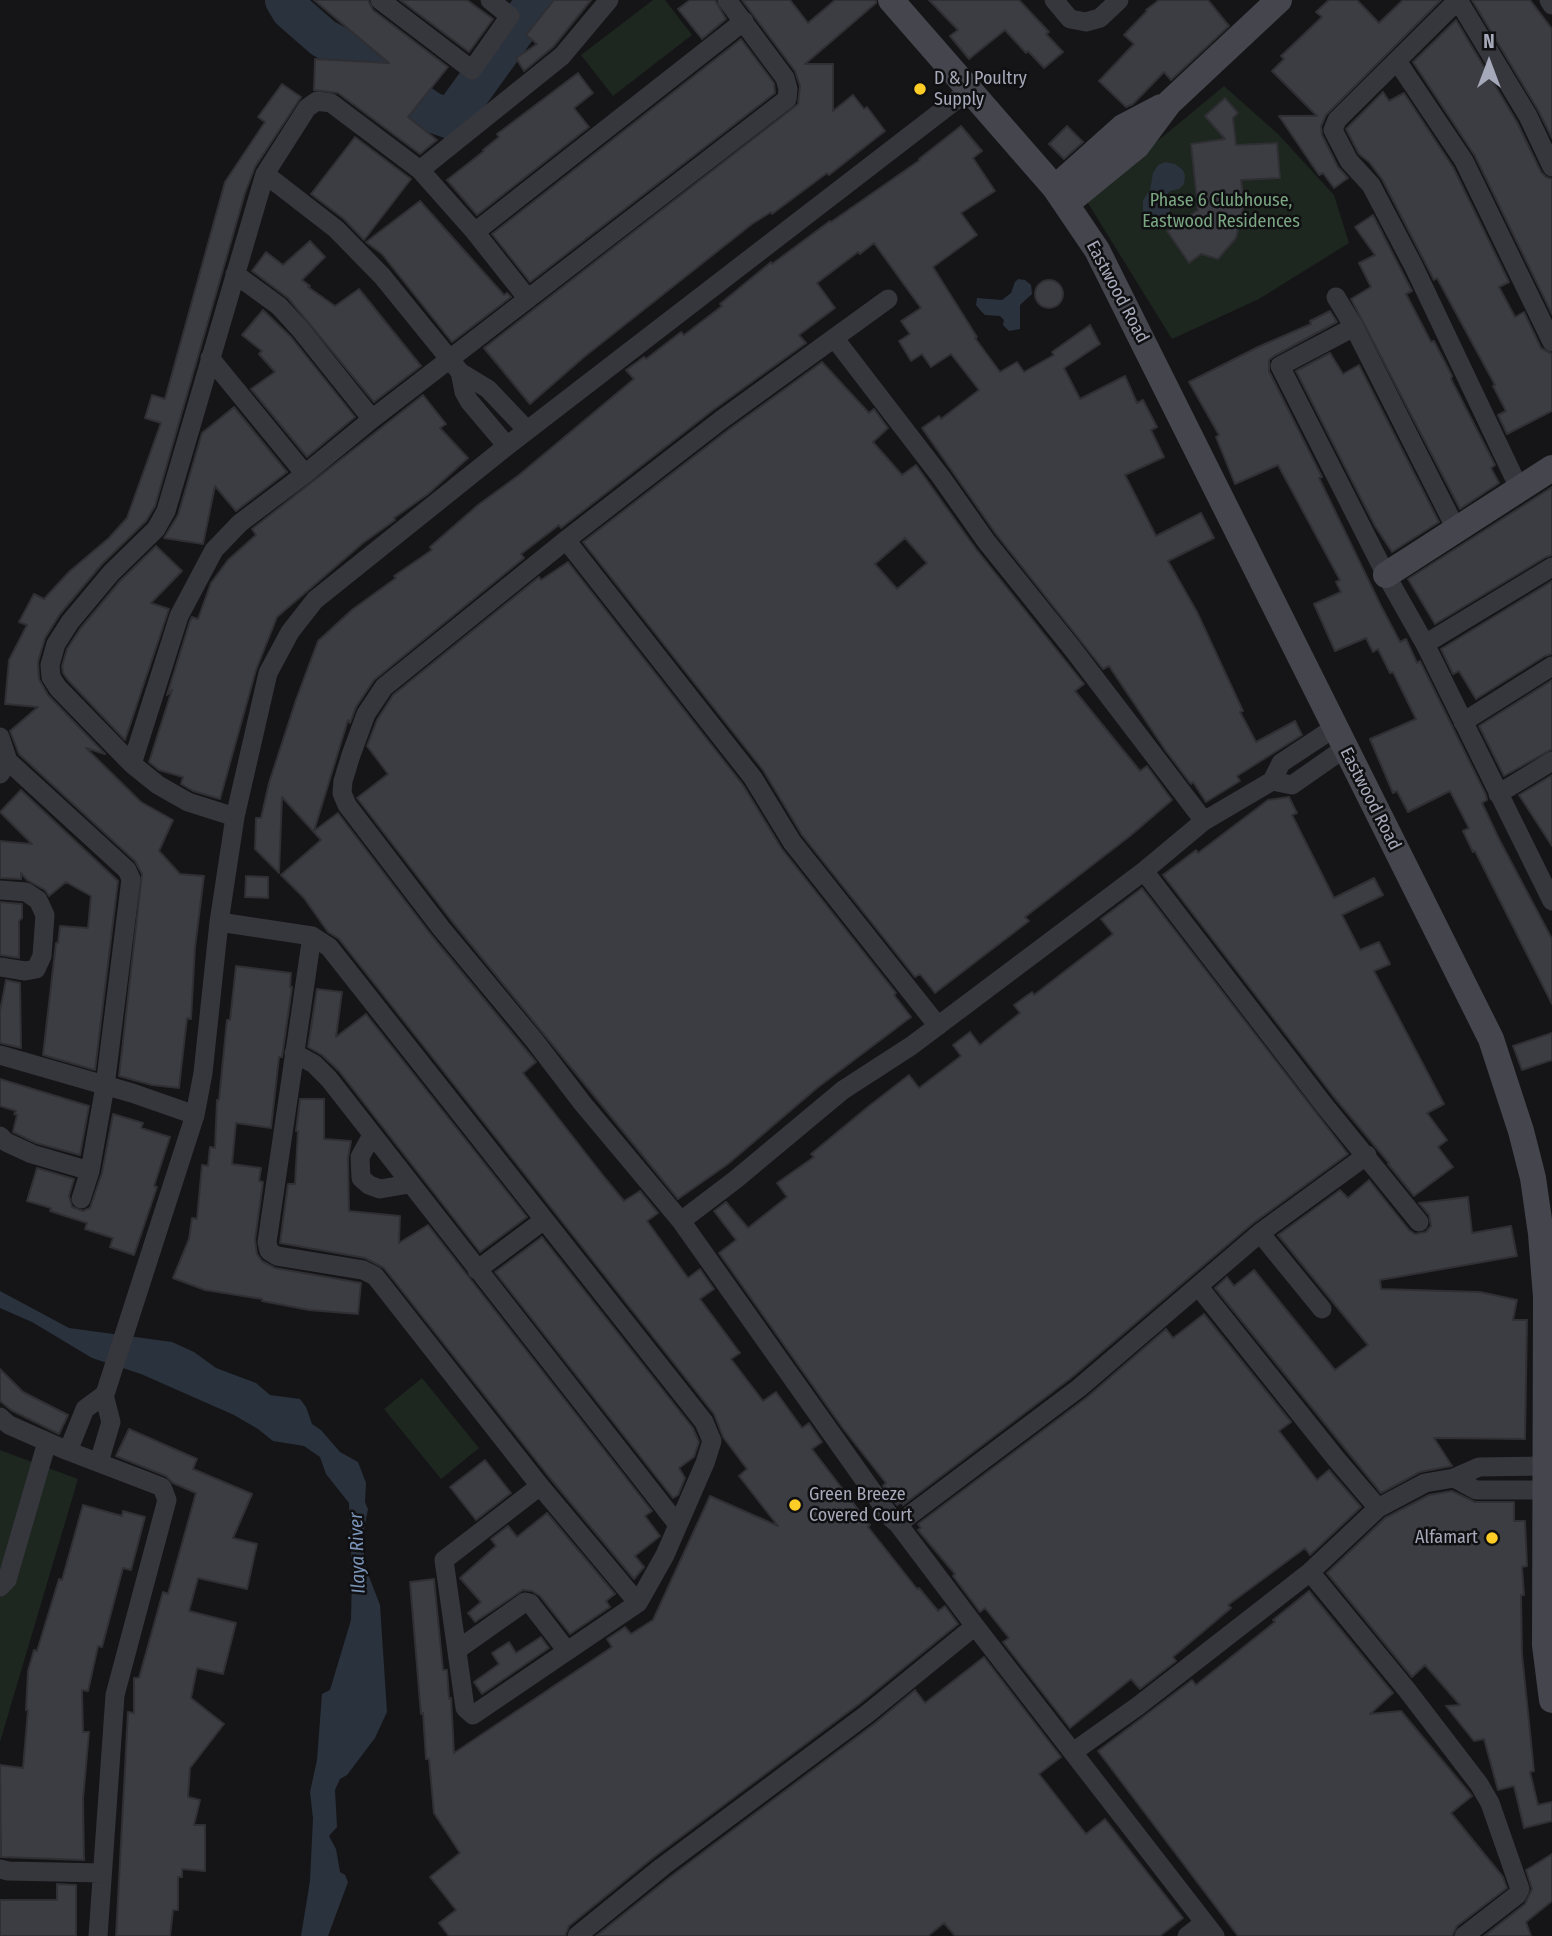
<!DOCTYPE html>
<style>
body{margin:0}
#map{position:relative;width:1552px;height:1936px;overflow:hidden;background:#151517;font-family:"Fira Sans Condensed",sans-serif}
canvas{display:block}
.north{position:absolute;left:1454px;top:28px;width:70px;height:70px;-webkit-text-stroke:5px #101012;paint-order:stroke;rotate:0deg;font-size:19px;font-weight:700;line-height:28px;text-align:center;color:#a6a9b9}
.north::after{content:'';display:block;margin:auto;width:24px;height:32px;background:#a6a9b9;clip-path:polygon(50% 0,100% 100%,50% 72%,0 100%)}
</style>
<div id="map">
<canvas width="1552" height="1936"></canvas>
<div class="north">N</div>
</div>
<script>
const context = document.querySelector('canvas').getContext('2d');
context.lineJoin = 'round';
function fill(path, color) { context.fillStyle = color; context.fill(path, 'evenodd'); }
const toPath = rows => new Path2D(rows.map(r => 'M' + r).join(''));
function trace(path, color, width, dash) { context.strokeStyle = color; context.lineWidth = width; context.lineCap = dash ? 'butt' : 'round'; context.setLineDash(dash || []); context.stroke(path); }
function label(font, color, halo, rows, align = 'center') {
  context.font = font + ' "Fira Sans Condensed",sans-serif'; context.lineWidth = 5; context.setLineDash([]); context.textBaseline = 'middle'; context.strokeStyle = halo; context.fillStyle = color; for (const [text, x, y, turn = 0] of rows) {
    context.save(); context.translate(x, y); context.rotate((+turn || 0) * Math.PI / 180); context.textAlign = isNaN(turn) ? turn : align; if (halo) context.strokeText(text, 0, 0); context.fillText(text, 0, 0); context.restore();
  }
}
const green = toPath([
 [653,0,665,0,692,35,613,96,581,55],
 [1224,86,1278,134,1334,195,1349,243,1259,299,1172,339,1086,200],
 [422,1378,479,1448,441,1479,384,1409],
 [0,1450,78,1479,0,1742]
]);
const water = toPath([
 [1165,162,1175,164,1183,170,1185,176,1184,184,1179,189,1170,191,1167,194,1165,200,1171,205,1168,216,1159,219,1150,218,1143,212,1143,200,1150,190,1153,173,1158,165],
 [1018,279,1025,280,1031,285,1032,294,1020,305,1020,329,1009,331,1003,325,1004,320,1000,316,985,315,980,310,976,305,977,298,1002,300,1011,293,1015,282],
 [0,1291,69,1328,172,1342,194,1352,216,1368,256,1383,270,1395,300,1399,306,1407,312,1424,321,1430,340,1452,358,1462,366,1483,365,1502,368,1509,363,1534,364,1555,365,1566,380,1605,387,1712,375,1738,347,1775,340,1779,335,1790,337,1827,329,1836,336,1849,340,1872,345,1875,348,1882,328,1936,301,1936,310,1881,313,1818,310,1792,317,1760,322,1694,330,1690,351,1620,352,1573,349,1503,326,1474,320,1457,304,1446,273,1441,258,1429,234,1415,141,1374,92,1358,32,1322,0,1308]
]);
const river = toPath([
 [285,0,291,10,323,38,343,49,431,112,451,119,537,0]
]);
const building = toPath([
 [314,0,368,0,373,10,448,67,408,117,437,140,420,154,338,93,314,90,315,59,389,63,314,0],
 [400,0,467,0,493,19,469,52,400,0],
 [554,0,591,0,553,47,524,71,516,58,537,44,526,35,554,0],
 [690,0,715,0,726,19,702,39,678,9,690,0],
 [742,0,790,0,808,23,835,0,876,0,876,3,805,64,833,64,833,111,853,95,864,109,867,107,885,131,829,175,827,173,772,214,771,212,752,224,584,357,530,404,484,348,798,104,800,86,795,71,742,0],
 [929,0,1019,0,1049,32,1046,34,1063,52,1044,68,1028,51,1026,53,1005,30,969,59,950,36,958,30,929,0],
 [1159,0,1208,0,1229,26,1171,80,1164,72,1133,104,1126,107,1099,81,1134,44,1124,35,1147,11,1146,10,1159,0],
 [1329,0,1357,0,1379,23,1403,0,1441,0,1326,115,1321,126,1322,135,1338,167,1348,178,1334,188,1323,173,1319,175,1279,116,1317,116,1272,71,1284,59,1281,56,1322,17,1316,12,1329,0],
 [1472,0,1530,0,1552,29,1552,138,1538,110,1472,0],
 [1456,20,1517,122,1541,172,1546,177,1552,179,1552,314,1475,156,1413,62,1456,20],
 [741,39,774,83,775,93,530,282,492,234,741,39],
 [578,73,593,93,574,108,589,127,477,215,447,180,484,151,483,150,499,137,497,134,578,73],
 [282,84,301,97,255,167,245,193,155,506,146,521,102,564,60,614,45,638,38,662,39,679,48,695,105,754,86,748,141,802,173,820,159,851,180,874,204,876,195,947,191,1019,187,1018,179,1088,152,1085,119,1076,142,874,135,861,19,754,10,731,38,707,5,704,9,660,27,625,19,622,34,594,44,599,70,571,109,538,127,518,161,423,145,418,152,395,165,399,225,182,265,122,258,117,282,84],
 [1383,92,1389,101,1404,93,1453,167,1509,282,1499,287,1515,317,1524,312,1541,348,1552,354,1552,411,1507,434,1498,415,1506,411,1493,386,1495,385,1437,278,1434,280,1382,179,1369,162,1359,154,1346,129,1383,92],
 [1225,98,1238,113,1233,118,1236,145,1277,143,1280,178,1241,180,1244,204,1236,238,1218,259,1201,254,1189,263,1167,231,1198,210,1191,144,1225,139,1205,116,1225,98],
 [961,126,982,151,973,158,995,191,961,213,977,235,933,267,977,337,975,338,1000,372,1017,362,1024,372,1054,355,1052,352,1090,325,1100,344,1064,368,1080,399,1125,376,1137,403,1143,400,1157,427,1151,430,1164,457,1125,475,1156,536,1201,513,1214,538,1168,561,1197,612,1243,711,1240,712,1256,742,1295,721,1302,735,1237,776,1240,781,1206,802,1193,782,1191,784,1166,751,1109,666,1103,669,996,534,922,428,939,416,941,419,979,390,951,354,931,367,922,354,911,361,899,341,910,334,901,321,921,308,874,243,860,254,858,252,817,283,835,308,799,335,806,343,713,410,561,528,559,525,521,554,524,558,374,680,356,707,350,723,348,720,314,831,338,813,432,936,536,1062,523,1073,605,1178,624,1201,640,1191,658,1213,647,1221,688,1278,700,1269,714,1289,700,1299,740,1353,731,1359,763,1401,776,1392,802,1428,809,1423,822,1442,812,1449,870,1525,868,1527,917,1589,919,1588,938,1611,945,1606,958,1624,859,1704,654,1857,569,1926,565,1936,449,1936,439,1923,456,1910,430,1877,460,1853,434,1813,429,1759,426,1759,423,1713,421,1714,410,1582,434,1579,443,1670,447,1670,449,1699,451,1698,454,1753,612,1647,607,1639,625,1627,631,1634,653,1620,710,1496,778,1526,739,1476,747,1469,723,1437,714,1414,339,939,328,932,304,898,281,875,321,840,282,797,279,873,255,849,256,818,261,818,269,783,296,700,318,641,353,609,396,578,394,576,432,550,430,547,478,505,519,475,634,379,626,370,644,357,646,359,681,332,684,335,722,306,720,304,771,262,772,264,830,221,831,222,920,160,919,159,961,126],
 [1067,126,1083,142,1064,159,1049,144,1067,126],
 [355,137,411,179,364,240,344,219,311,194,355,137],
 [420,201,504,295,507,293,511,297,452,342,382,254,366,242,420,201],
 [1373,215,1412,291,1406,294,1431,342,1434,341,1452,376,1451,379,1495,465,1491,468,1499,483,1460,509,1351,299,1371,287,1359,263,1375,255,1355,227,1373,215],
 [310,241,325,257,302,280,310,286,308,287,335,306,359,289,421,366,374,402,288,298,252,271,266,252,283,265,310,241],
 '1035 294a14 14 0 1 1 28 0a14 14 0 1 1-28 0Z',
 [263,310,291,337,355,417,307,457,251,389,275,372,259,354,262,351,242,335,263,310],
 [1330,311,1337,322,1274,356,1269,360,1269,371,1322,477,1319,478,1381,606,1400,642,1406,639,1417,663,1420,661,1486,795,1487,800,1482,803,1499,839,1552,939,1552,1004,1475,851,1473,852,1463,831,1469,828,1450,791,1408,812,1397,791,1393,793,1370,739,1416,719,1393,672,1390,673,1378,649,1373,652,1366,638,1335,651,1314,604,1341,592,1336,582,1340,580,1278,465,1235,484,1216,437,1219,435,1189,382,1258,347,1311,324,1310,321,1330,311],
 [1330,353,1343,374,1359,365,1439,522,1392,552,1375,526,1296,371,1330,353],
 [822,362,869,413,874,409,888,428,873,442,902,475,916,465,976,549,1084,684,1075,691,1140,771,1147,766,1172,800,1130,836,1025,917,1029,921,935,993,920,974,915,977,802,835,763,770,583,542,728,430,822,362],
 [905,538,927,563,897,589,875,564,905,538],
 [423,395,446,424,440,428,468,458,428,494,394,518,395,520,363,543,277,617,256,670,220,799,193,791,181,784,183,777,159,770,149,762,172,690,167,695,190,621,192,617,198,619,211,583,228,560,256,535,252,529,423,395],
 [234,407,287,472,236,511,215,486,203,544,164,538,178,515,202,433,234,407],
 [1552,487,1552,555,1546,557,1435,624,1408,579,1552,487],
 [156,546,182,571,151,603,169,609,125,740,68,680,63,673,62,666,67,649,80,629,120,581,156,546],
 [568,562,743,785,782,849,896,993,894,995,911,1017,817,1088,728,1164,678,1199,451,920,357,798,388,774,367,746,377,720,393,695,539,577,541,580,568,562],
 [1552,581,1552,654,1545,656,1476,699,1459,671,1453,674,1441,649,1552,581],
 [1552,680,1552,749,1504,776,1479,726,1552,680],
 [1552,775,1552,846,1519,795,1552,775],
 [21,790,118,881,95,1070,43,1055,56,943,58,943,60,926,88,928,91,896,66,882,49,896,45,890,27,880,21,873,21,879,0,878,0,841,32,844,0,812,21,790],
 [1289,797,1297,813,1292,815,1334,898,1374,878,1383,895,1342,915,1360,950,1379,942,1390,964,1374,971,1444,1104,1427,1113,1447,1140,1438,1147,1453,1167,1414,1196,1388,1164,1389,1163,1334,1097,1163,875,1196,850,1198,853,1268,800,1289,797],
 [246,876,268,877,268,898,245,897,246,876],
 [1142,888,1348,1154,1252,1224,1071,1378,903,1505,901,1502,897,1505,883,1486,886,1483,842,1427,719,1253,736,1240,714,1211,726,1202,748,1228,787,1197,777,1183,814,1157,811,1154,869,1106,909,1075,919,1088,961,1056,953,1045,970,1032,980,1045,1020,1013,1014,1005,1032,992,1034,995,1113,934,1101,919,1142,888],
 [0,902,22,904,22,918,19,921,19,958,0,955,0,902],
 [236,966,291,973,290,987,292,987,282,1057,279,1057,271,1128,236,1123,232,1164,261,1168,259,1181,263,1182,255,1240,257,1254,262,1261,275,1268,361,1283,358,1314,309,1310,262,1301,262,1299,205,1290,173,1278,189,1239,192,1218,197,1219,202,1165,208,1166,210,1147,215,1148,217,1100,219,1100,227,1020,230,1020,236,966],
 [6,980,20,983,21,1048,0,1043,0,1011,6,980],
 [317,989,342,992,336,1037,366,1014,527,1217,480,1252,339,1071,322,1055,308,1047,317,989],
 [1552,1033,1552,1060,1522,1070,1513,1046,1552,1033],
 [0,1079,89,1106,80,1155,36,1143,13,1132,17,1115,14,1114,16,1111,0,1106,0,1079],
 [300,1099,324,1099,324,1139,351,1141,348,1158,349,1211,400,1216,399,1243,428,1225,652,1511,645,1516,660,1536,635,1556,644,1567,634,1579,550,1478,384,1268,365,1258,280,1243,288,1184,295,1184,298,1131,296,1131,300,1099],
 [113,1114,143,1123,141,1128,170,1137,154,1186,157,1187,134,1255,110,1247,113,1238,85,1229,87,1223,50,1211,51,1208,27,1201,37,1168,74,1179,69,1196,72,1207,83,1211,90,1208,102,1173,113,1114],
 [1369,1180,1409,1230,1415,1234,1426,1232,1431,1226,1429,1215,1419,1203,1468,1197,1472,1233,1511,1226,1517,1256,1380,1280,1381,1289,1480,1292,1517,1300,1513,1320,1527,1320,1525,1439,1434,1438,1452,1466,1420,1472,1381,1493,1215,1288,1227,1277,1234,1286,1254,1270,1335,1370,1368,1345,1278,1235,1340,1190,1348,1198,1369,1180],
 [542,1237,693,1428,699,1442,694,1457,679,1468,685,1478,678,1495,673,1498,495,1272,542,1237],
 [1204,1314,1291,1422,1279,1431,1317,1480,1329,1470,1361,1507,1310,1555,1305,1548,1228,1605,1231,1608,1173,1657,1176,1661,1140,1689,1131,1679,1070,1728,1003,1642,1009,1638,985,1608,980,1612,953,1576,955,1574,918,1530,921,1528,918,1524,1086,1398,1166,1329,1173,1338,1204,1314],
 [0,1369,23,1392,68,1415,59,1434,11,1410,0,1401,0,1369],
 [129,1429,197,1459,193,1469,252,1494,233,1538,257,1544,247,1589,198,1578,189,1611,236,1623,223,1674,197,1668,191,1698,224,1724,190,1768,188,1797,200,1800,194,1825,205,1825,205,1871,182,1869,182,1877,178,1877,178,1910,173,1910,170,1936,116,1936,128,1712,134,1713,134,1678,139,1678,163,1592,168,1594,196,1493,173,1483,166,1476,116,1456,129,1429],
 [485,1460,511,1493,476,1520,450,1487,485,1460],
 [1452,1491,1475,1502,1514,1502,1514,1521,1525,1521,1527,1566,1522,1567,1524,1595,1521,1595,1522,1654,1534,1771,1530,1772,1538,1805,1552,1802,1552,1821,1524,1828,1514,1786,1498,1790,1484,1739,1474,1741,1446,1706,1460,1705,1425,1665,1412,1677,1327,1573,1385,1518,1429,1495,1452,1491],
 [83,1505,122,1516,123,1511,145,1517,131,1570,123,1568,102,1647,98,1646,88,1691,82,1690,83,1732,89,1732,83,1799,84,1860,1,1857,0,1765,23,1768,28,1710,26,1710,28,1671,34,1650,37,1651,59,1579,62,1580,83,1505],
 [547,1513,615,1594,606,1601,610,1607,570,1634,540,1596,532,1591,523,1590,475,1622,468,1613,481,1602,460,1578,496,1546,491,1539,508,1526,517,1537,547,1513],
 [1309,1591,1393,1693,1370,1714,1401,1711,1472,1796,1451,1813,1503,1877,1507,1888,1457,1926,1452,1936,1238,1936,1098,1751,1192,1680,1196,1685,1275,1622,1273,1620,1309,1591],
 [541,1637,549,1648,482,1694,474,1682,499,1664,492,1653,509,1642,516,1653,541,1637],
 [984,1657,1061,1757,1039,1774,1086,1834,1105,1819,1183,1918,1160,1936,955,1936,944,1923,928,1936,596,1936,670,1877,874,1724,915,1690,925,1703,984,1657],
 [1552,1854,1552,1901,1526,1922,1531,1936,1484,1936,1525,1904,1532,1889,1526,1870,1552,1854],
 [57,1884,76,1885,76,1936,0,1936,0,1900,57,1900,57,1884]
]);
const street = toPath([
 [380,0,472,70,510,16,490,0],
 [1054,0,1070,19,1086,22,1100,18,1119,0],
 [1458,0,1337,120,1333,130,1349,161,1371,185,1414,267,1519,488],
 [1458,0,1528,116,1552,167],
 [1549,0,1552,5],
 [1397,61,1464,161,1552,342],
 [420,170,562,56,609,0],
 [265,174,336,229,382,276,460,372,488,389,527,430],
 [475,232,744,21],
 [235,274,279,306,300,329,372,419],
 [1336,297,1354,327,1456,529],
 [888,299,721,420,566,540,384,687,366,714,351,755,343,781,342,793,347,805,441,928,534,1040,583,1104,681,1221,892,1519,898,1524,975,1626,1215,1936],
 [1354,327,1280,366,1386,575,1425,644,1552,901],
 [835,339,941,477,986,541,1072,648,1204,821],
 [210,358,305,474],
 [460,372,464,392,469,401,507,446],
 [566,540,753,778,792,842,938,1026],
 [1425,644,1552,567],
 [1463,722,1552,666],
 [0,737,8,761],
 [132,764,179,616,214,550,240,523,305,474,372,419,787,99,788,89,785,78,727,0],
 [0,774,8,761,127,870,131,879,105,1086,90,1171,32,1154,6,1142,0,1136],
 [1272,781,1292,785,1345,748],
 [1498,794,1552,761],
 [235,817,188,802,158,785,132,764,58,688,51,677,50,665,56,644,70,622,111,573,156,529,166,511,265,174,307,108,317,101,331,103,420,170,475,232,528,299],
 [1144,871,1324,1105,1419,1222],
 [0,890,26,892,38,900,45,915,42,956,36,969,25,971,0,967],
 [219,922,312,936,329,947,704,1422,712,1441,705,1463,665,1555,638,1603,473,1715,465,1708,444,1560,540,1486,375,1276,363,1270,277,1256,269,1251,267,1242,312,936],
 [294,1053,314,1064,329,1079,678,1525],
 [0,1055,132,1093,195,1115],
 [372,1135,360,1157,361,1178,369,1185,380,1189,409,1184],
 [81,1199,90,1171],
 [681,1221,735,1180,843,1090,911,1046,1144,871,1204,821,1272,781,1281,763,1334,728],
 [1260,1233,1322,1309],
 [477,1270,544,1220],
 [1198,1286,1337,1460,1378,1508],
 [0,1417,9,1425,68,1451,162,1487,167,1500,115,1695,98,1936],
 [68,1451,85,1409,104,1395,106,1391,195,1115,203,1073,219,922,235,817,268,673,290,632,315,600,507,446,969,90],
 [99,1462,111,1422,104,1395],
 [1454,1478,1476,1490,1545,1490],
 [540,1486,638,1603],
 [898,1524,1079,1388,1260,1233,1367,1155],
 [1310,1572,1407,1690,1479,1784,1490,1803,1520,1889,1517,1895,1464,1936],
 [0,1587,7,1580,47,1442],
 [457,1650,525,1602,530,1603,567,1651],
 [1073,1752,1138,1706,1310,1572,1378,1508,1425,1483,1454,1478,1479,1467,1545,1466],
 [0,1869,8,1871,102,1873],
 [577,1936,662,1867,867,1714,975,1626],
 [1187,1936,1204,1923]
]);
const secondary = toPath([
 [891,0,1055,188,1097,250,1491,1039,1521,1131,1533,1178,1541,1234,1546,1297,1545,1645,1552,1700],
 [1055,188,1123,127,1161,107],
 [1066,204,1137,146,1169,103,1279,0],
 [1386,575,1552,468]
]);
const markers = [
 [920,89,7,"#ffce26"],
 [795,1505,7,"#ffce26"],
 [1492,1538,7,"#ffce26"]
];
const poiNames = [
 ["D & J Poultry",934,79],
 ["Supply",934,100],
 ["Green Breeze",809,1495],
 ["Covered Court",809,1516],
 ["Alfamart",1478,1538,"right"]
];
const parkNames = [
 ["Phase 6 Clubhouse,",1221,201],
 ["Eastwood Residences",1221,222]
];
const streetNames = [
 ["Eastwood Road",1117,292,62],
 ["Eastwood Road",1370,799,63]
];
const waterNames = [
 ["Ilaya River",358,1553,-92]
];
fill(green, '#1d261f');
fill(water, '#2a323d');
trace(river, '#2a323d', 40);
fill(building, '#3c3d42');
trace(building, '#2f2f34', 2);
trace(street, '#36363d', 19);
trace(secondary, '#44454d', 26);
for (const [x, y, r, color] of markers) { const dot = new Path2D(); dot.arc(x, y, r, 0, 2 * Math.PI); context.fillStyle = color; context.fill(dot); trace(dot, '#101012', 2.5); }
label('18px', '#a6a9b9', '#101012', poiNames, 'left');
label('18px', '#7ba682', '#101012', parkNames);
label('18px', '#a6a9b9', '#101012', streetNames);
label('italic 19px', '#7a93b7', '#101012', waterNames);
</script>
